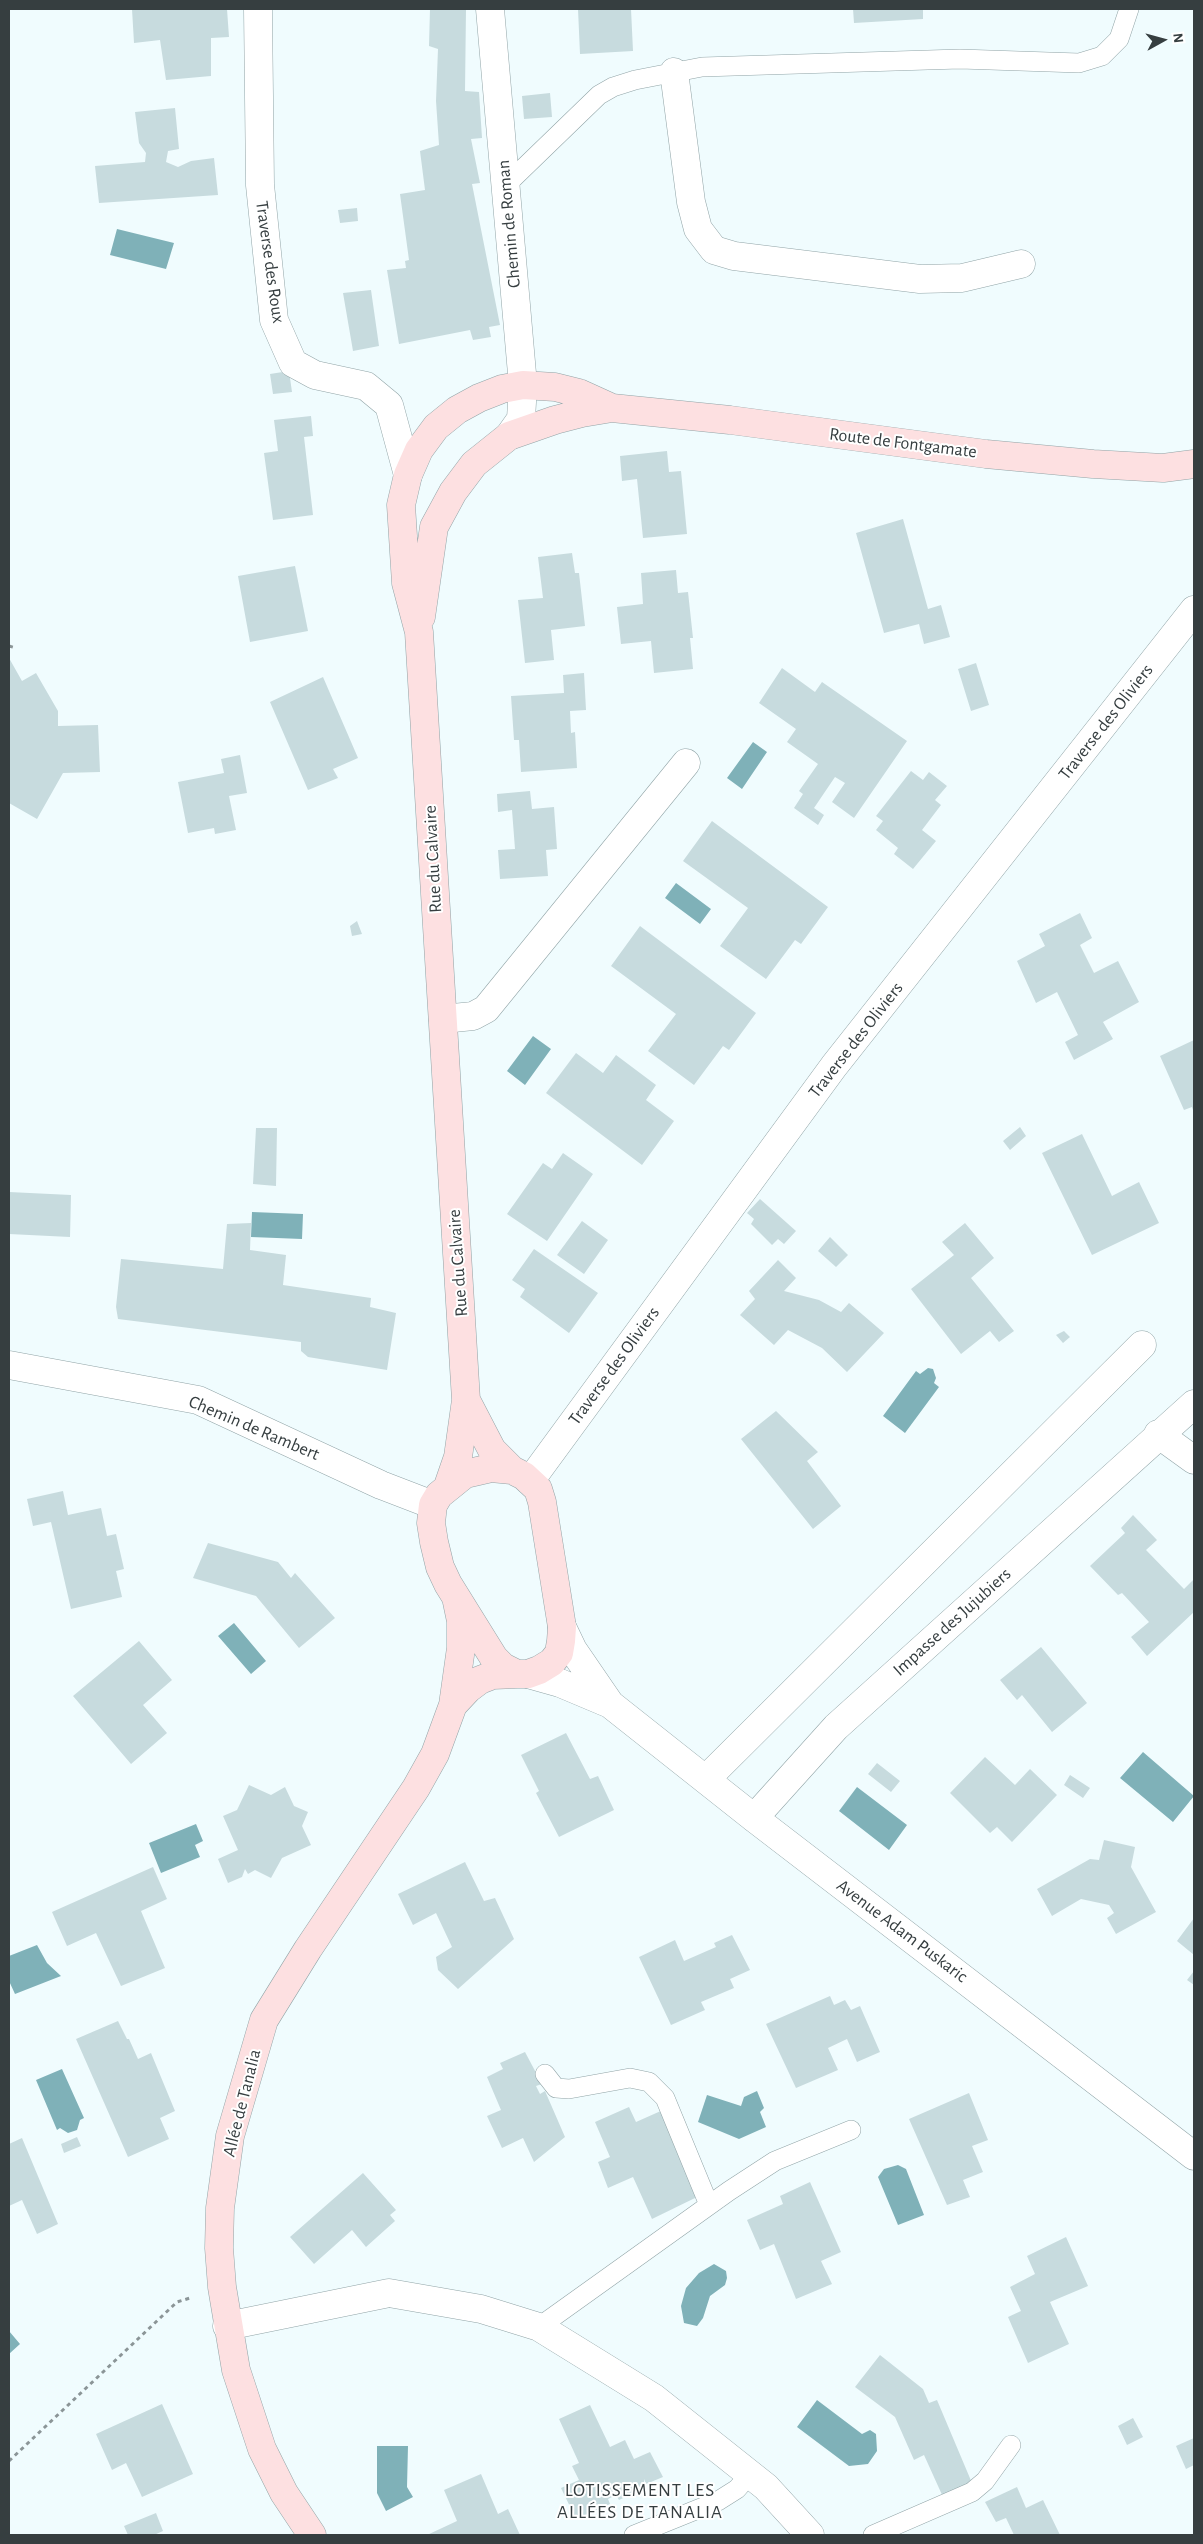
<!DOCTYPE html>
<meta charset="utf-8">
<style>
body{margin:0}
#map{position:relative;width:1203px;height:2544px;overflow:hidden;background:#f0fcfe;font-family:"Alegreya Sans",sans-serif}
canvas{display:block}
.frame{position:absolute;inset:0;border:10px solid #363e40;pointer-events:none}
.north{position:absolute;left:1138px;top:15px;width:50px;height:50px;-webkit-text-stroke:4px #fff;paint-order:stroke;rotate:83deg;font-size:14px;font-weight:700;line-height:20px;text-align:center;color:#363e40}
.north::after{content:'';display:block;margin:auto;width:18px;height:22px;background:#363e40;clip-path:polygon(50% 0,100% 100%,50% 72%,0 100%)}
</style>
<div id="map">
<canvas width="1203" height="2544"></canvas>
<div class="frame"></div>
<div class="north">N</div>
</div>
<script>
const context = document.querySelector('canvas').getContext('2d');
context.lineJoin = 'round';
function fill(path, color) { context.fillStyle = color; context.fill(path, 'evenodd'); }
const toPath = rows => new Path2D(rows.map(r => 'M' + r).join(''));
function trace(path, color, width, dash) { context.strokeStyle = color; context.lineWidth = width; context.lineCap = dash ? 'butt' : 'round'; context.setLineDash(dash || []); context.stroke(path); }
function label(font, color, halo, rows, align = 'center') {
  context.font = font + ' "Alegreya Sans",sans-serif'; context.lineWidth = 4; context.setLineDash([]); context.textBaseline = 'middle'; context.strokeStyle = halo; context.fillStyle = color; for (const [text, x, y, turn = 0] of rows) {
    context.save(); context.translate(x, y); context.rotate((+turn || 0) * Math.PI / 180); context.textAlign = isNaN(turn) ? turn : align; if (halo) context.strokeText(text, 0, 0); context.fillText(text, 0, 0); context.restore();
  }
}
const water = toPath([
 [117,229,174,243,166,269,110,255],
 [753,742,767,752,742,789,727,778],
 [676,883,711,909,700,924,665,898],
 [533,1036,551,1049,525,1085,507,1071],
 [252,1212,303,1214,302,1239,251,1237],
 [928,1368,933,1369,936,1378,934,1383,939,1387,905,1433,883,1416,916,1371,920,1374],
 [234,1623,266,1661,251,1674,218,1636],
 [1143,1752,1194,1796,1173,1822,1120,1778],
 [857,1787,907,1825,889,1850,839,1811],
 [196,1824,203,1841,195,1845,200,1857,161,1873,149,1843],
 [37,1945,47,1963,61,1976,15,1994,9,1981,9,1956],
 [62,2069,84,2118,80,2120,77,2130,68,2133,60,2128,57,2130,36,2080],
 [757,2091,764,2108,760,2112,766,2127,739,2139,698,2122,707,2095,741,2106,744,2097],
 [898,2165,906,2169,924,2215,898,2225,878,2177,884,2169],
 [714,2264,726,2271,727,2278,725,2285,710,2296,703,2318,697,2326,684,2323,681,2306,686,2288,699,2273],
 [9,2331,20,2344,9,2354],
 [817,2400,862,2434,870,2430,876,2434,877,2451,868,2464,849,2466,797,2427],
 [377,2446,408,2446,407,2487,413,2497,386,2511,377,2493]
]);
const building = toPath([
 [132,9,227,9,229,37,211,38,211,76,166,80,160,40,134,43],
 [430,9,466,9,465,91,479,92,482,138,471,139,480,183,472,184,500,325,489,327,491,337,473,340,470,330,399,344,387,270,406,268,405,261,409,260,400,194,425,190,420,151,439,145,436,101,438,49,429,46],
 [578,9,631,9,633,51,580,54],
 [853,9,923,9,923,19,854,23],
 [550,93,552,117,524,119,522,96],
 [175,108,179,149,168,151,166,162,178,167,191,161,214,158,218,195,99,203,95,166,145,162,146,153,139,143,135,112],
 [357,208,358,221,340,223,338,210],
 [371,290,379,346,353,351,343,293],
 [289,371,292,392,273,394,270,374],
 [311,416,313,436,304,437,313,515,273,520,264,453,278,451,274,420],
 [667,451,669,472,681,471,687,534,643,538,637,479,622,481,620,456],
 [903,519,928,609,941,605,950,637,924,644,919,624,884,633,856,533],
 [572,553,575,573,579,573,585,626,551,630,554,660,525,663,518,600,543,598,538,557],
 [295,566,308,631,250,642,238,576],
 [676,570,678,593,688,592,693,638,690,638,693,669,654,673,651,641,621,644,617,607,643,604,641,573],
 [9,658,22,681,36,673,58,711,58,726,98,725,100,772,63,773,37,819,9,803],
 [976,663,989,705,971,711,958,669],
 [782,668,815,692,822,682,907,741,854,818,832,802,845,783,835,777,814,808,824,815,818,825,794,808,803,794,799,791,818,764,787,742,796,729,759,703],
 [584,673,586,710,570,711,571,733,575,732,577,768,521,772,519,740,514,740,511,696,564,693,563,675],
 [323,677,358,758,333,769,338,778,308,790,270,702],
 [240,755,247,793,229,796,236,830,215,834,214,828,188,833,178,782,224,773,221,759],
 [911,771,923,780,929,772,947,786,935,800,941,805,922,830,936,841,913,869,894,854,898,848,876,830,883,821,876,816],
 [530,791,532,809,554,807,557,849,546,850,548,876,500,879,498,850,515,849,512,810,498,812,497,794],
 [712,821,828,907,801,944,795,940,766,979,720,946,748,908,683,861],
 [1080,913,1092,938,1080,945,1094,973,1118,961,1139,1002,1103,1022,1113,1039,1074,1060,1065,1042,1078,1035,1057,992,1036,1003,1017,961,1045,946,1039,934],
 [357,921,362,934,352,936,350,926],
 [640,926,756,1013,729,1050,723,1046,694,1085,648,1051,676,1014,611,966],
 [1194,1040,1194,1113,1192,1107,1184,1110,1160,1056],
 [576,1053,603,1073,616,1055,656,1085,646,1100,674,1121,642,1165,546,1093],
 [1020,1127,1026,1136,1010,1150,1003,1141],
 [256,1128,277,1128,276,1186,253,1184],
 [1082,1134,1112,1196,1139,1182,1159,1223,1092,1255,1042,1153],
 [563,1153,593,1174,547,1241,507,1214,543,1163,552,1169],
 [9,1192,71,1195,70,1237,9,1234],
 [760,1199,796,1231,784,1244,778,1239,772,1245,751,1224,754,1219,747,1213],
 [582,1221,608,1240,584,1274,557,1255],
 [251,1223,250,1250,286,1255,283,1285,371,1298,370,1307,396,1313,387,1370,308,1357,301,1351,301,1342,118,1319,116,1307,121,1259,223,1269,227,1224],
 [965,1223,994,1258,971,1278,1014,1331,999,1342,990,1331,961,1354,911,1289,954,1255,942,1242],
 [830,1237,848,1255,836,1267,818,1251],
 [534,1249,598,1293,569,1333,520,1297,525,1289,512,1280],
 [778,1260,796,1278,784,1291,819,1300,841,1312,849,1303,884,1333,847,1372,822,1348,788,1330,774,1345,740,1315,755,1299,749,1291],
 [1064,1331,1070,1337,1063,1343,1056,1335],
 [776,1411,818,1452,807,1461,841,1506,813,1529,741,1439],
 [63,1491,68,1515,101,1508,107,1536,116,1534,124,1569,116,1571,122,1597,71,1609,51,1522,33,1526,27,1499],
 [1133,1515,1157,1540,1146,1550,1184,1589,1194,1579,1194,1612,1147,1656,1131,1637,1149,1622,1122,1593,1118,1595,1090,1566,1125,1533,1121,1528],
 [208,1543,278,1562,291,1578,295,1573,335,1618,299,1648,256,1596,193,1578],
 [139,1641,172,1680,143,1705,167,1733,131,1764,73,1696],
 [1041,1647,1087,1703,1052,1732,1022,1695,1017,1700,1000,1680],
 [566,1733,590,1779,598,1776,614,1810,559,1837,536,1793,539,1791,521,1755],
 [985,1757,1015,1785,1030,1769,1057,1795,1012,1842,997,1827,990,1833,950,1793],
 [877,1763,900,1781,891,1792,868,1774],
 [1070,1775,1090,1788,1083,1798,1064,1785],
 [249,1785,271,1795,285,1787,294,1806,308,1812,302,1826,311,1845,282,1858,271,1878,255,1870,248,1874,245,1869,242,1877,228,1883,218,1859,238,1850,223,1816,237,1810],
 [1104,1840,1135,1847,1131,1867,1156,1912,1116,1934,1107,1918,1114,1913,1109,1905,1081,1899,1052,1916,1037,1889,1090,1859,1099,1860],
 [465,1862,484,1901,495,1898,514,1939,458,1989,438,1970,436,1957,452,1947,436,1913,413,1925,398,1894],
 [153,1867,167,1899,141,1911,165,1968,121,1986,96,1933,67,1946,52,1912],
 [1194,1918,1194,1955,1177,1941],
 [732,1935,750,1970,730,1979,734,1988,701,2002,705,2010,671,2025,639,1957,675,1940,684,1961,716,1947,714,1943],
 [1194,1971,1194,1985,1187,1980],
 [830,1996,834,2005,845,2000,851,2010,860,2006,880,2052,857,2062,847,2039,828,2048,838,2070,796,2088,766,2024],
 [118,2021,127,2039,129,2039,138,2059,151,2053,175,2111,160,2118,169,2139,128,2157,76,2039],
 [525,2052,542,2084,536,2086,540,2094,545,2091,565,2137,534,2162,523,2138,502,2148,487,2116,501,2110,487,2077,503,2069,500,2063],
 [969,2093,988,2140,972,2146,983,2172,963,2180,970,2197,947,2205,909,2119],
 [629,2107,636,2122,663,2110,698,2193,695,2198,652,2219,633,2177,608,2188,598,2162,610,2157,595,2122],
 [77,2137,81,2146,64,2153,61,2144],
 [22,2138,58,2224,37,2234,22,2200,9,2206,9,2144],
 [363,2173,396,2210,390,2215,395,2221,366,2247,352,2230,314,2264,290,2237],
 [810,2182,841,2252,821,2261,832,2284,796,2299,774,2244,760,2250,747,2220,783,2204,780,2196],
 [1066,2237,1088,2286,1050,2302,1069,2344,1028,2363,1008,2317,1021,2311,1010,2287,1035,2274,1027,2256],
 [880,2355,923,2389,929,2403,937,2400,972,2483,943,2497,924,2455,914,2460,895,2417,855,2387],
 [162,2404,193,2474,142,2497,126,2463,112,2470,96,2434],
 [590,2405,610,2447,625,2440,634,2459,650,2452,663,2477,646,2484,644,2479,644,2488,619,2500,616,2495,608,2499,610,2504,576,2519,561,2488,579,2480,572,2466,579,2463,559,2419],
 [1133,2418,1143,2437,1127,2445,1118,2426],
 [1194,2438,1194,2465,1186,2469,1176,2446],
 [481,2474,498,2514,508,2509,520,2535,427,2535,457,2521,444,2490],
 [1017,2487,1026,2508,1043,2500,1060,2535,1014,2535,1006,2518,996,2522,985,2502],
 [156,2513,163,2531,154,2535,128,2535,124,2526]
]);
const path = toPath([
 [9,646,16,648],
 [9,2461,177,2302,190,2298]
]);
const lane = toPath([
 [506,185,599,95,613,87,635,80,702,67,960,59,1079,63,1102,56,1119,39,1129,9],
 [545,2074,556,2088,569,2089,630,2078,649,2082,665,2098,709,2205],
 [539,2327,729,2191,775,2161,851,2130],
 [634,2535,718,2501,737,2489,750,2474],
 [873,2535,972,2492,985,2481,1011,2445]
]);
const street = toPath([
 [258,9,260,185,274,320,293,363,315,375,366,386,389,405,408,475],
 [490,9,523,385,521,419,509,436],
 [674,72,691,202,698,229,714,250,734,256,920,279,962,278,1021,264],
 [443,1019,473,1016,486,1009,686,763],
 [9,1365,198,1400,381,1485,433,1505],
 [1158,1434,1194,1460],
 [530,1481,834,1066,1194,610],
 [562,1627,573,1650,610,1704,754,1818,1194,2156],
 [528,1674,560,1683,610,1704],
 [706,1779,1142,1345],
 [754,1818,836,1727,1194,1404],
 [227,2326,389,2293,481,2309,539,2327,654,2398,766,2487,810,2535]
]);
const secondary = toPath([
 [421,617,434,527,453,492,474,464,509,436,555,420,582,413,612,408,730,420,986,454,1093,464,1163,468,1194,464],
 [466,1400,492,1450,512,1470],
 [491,1468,512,1470,524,1476,538,1489,542,1502,562,1627,561,1641,559,1653,552,1662,539,1670,528,1674,517,1674,503,1667,494,1658,448,1584,440,1567,434,1542,431,1523,433,1505,439,1495,465,1474,491,1468],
 [448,1486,458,1457,466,1400,419,632,406,583,401,505,408,475,419,450,436,427,457,410,479,398,502,389,523,385,555,387,579,393,612,408],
 [453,1705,468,1689,480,1680,493,1675,517,1674],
 [312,2535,284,2493,262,2449,236,2370,222,2287,219,2248,220,2208,230,2136,264,2020,308,1949,416,1788,435,1754,453,1705,461,1648,461,1621,456,1597]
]);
const streetNames = [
 ["Chemin de Roman",509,224,-95],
 ["Traverse des Roux",270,262,82],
 ["Route de Fontgamate",903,443,7],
 ["Traverse des Oliviers",1106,722,-52],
 ["Rue du Calvaire",433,859,-93],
 ["Traverse des Oliviers",856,1040,-52],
 ["Rue du Calvaire",458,1263,-94],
 ["Traverse des Oliviers",614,1366,-54],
 ["Chemin de Rambert",254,1428,23],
 ["Impasse des Jujubiers",952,1622,-42],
 ["Avenue Adam Puskaric",902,1931,37],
 ["Allée de Tanalia",242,2103,-76]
];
const neighbourhoodNames = [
 ["LOTISSEMENT LES",640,2490],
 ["ALLÉES DE TANALIA",640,2512]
];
fill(water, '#7fb1b8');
fill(building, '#c7dbde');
trace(lane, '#91a4a7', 20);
trace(street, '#91a4a7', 29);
trace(secondary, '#91a4a7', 29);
trace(path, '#8b9597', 3, [4, 4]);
trace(lane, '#fff', 19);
trace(street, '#fff', 28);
trace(secondary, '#fde0e1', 28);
label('18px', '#363e40', '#fff', streetNames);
context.letterSpacing = '1px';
label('19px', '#363e40', '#fff', neighbourhoodNames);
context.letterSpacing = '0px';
</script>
